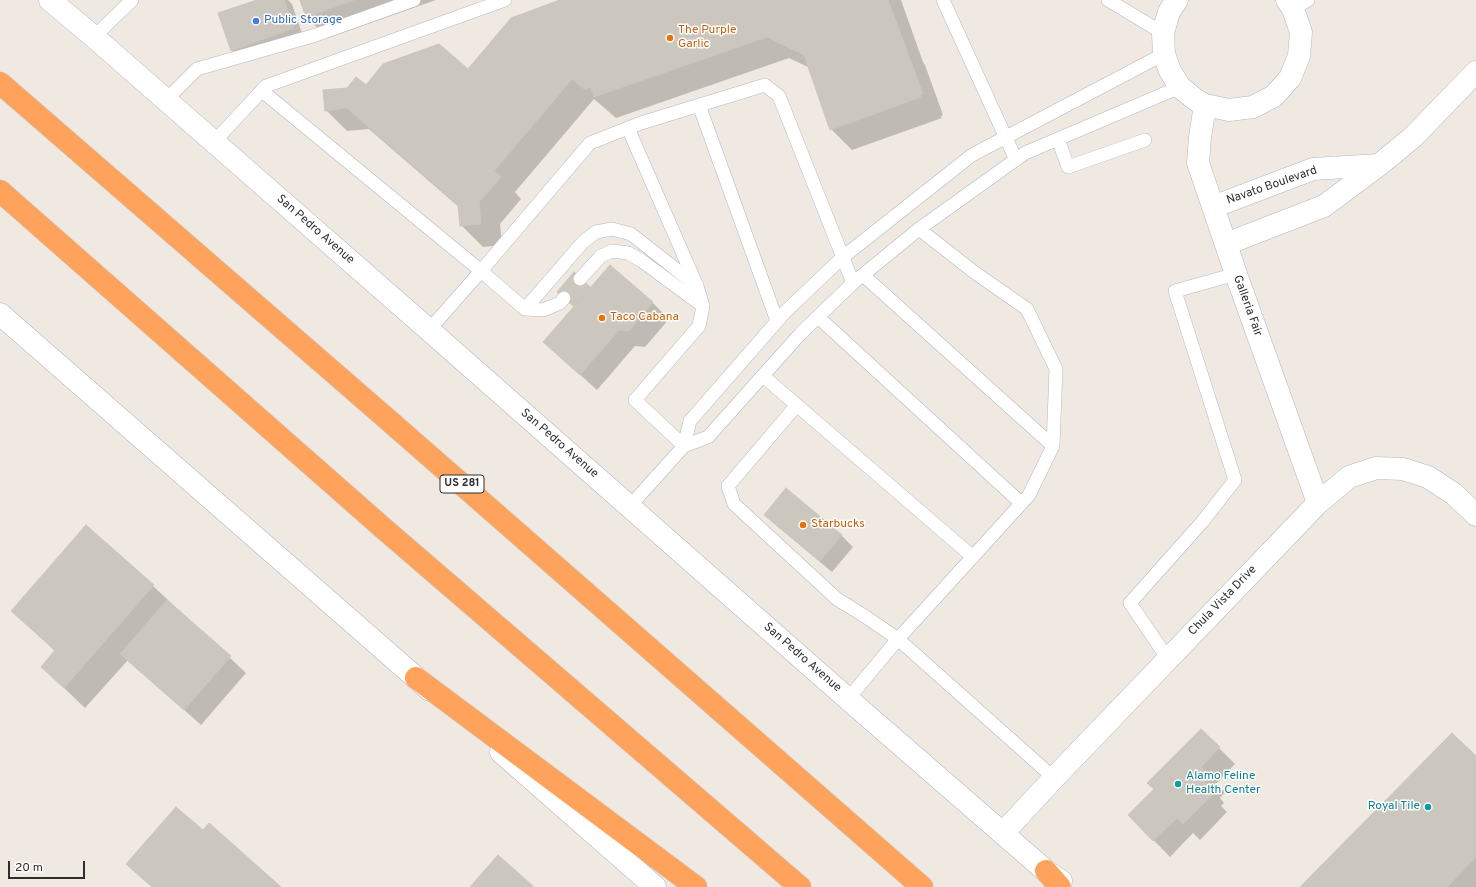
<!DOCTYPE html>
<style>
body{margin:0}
#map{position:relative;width:1476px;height:887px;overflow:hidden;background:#efe9e1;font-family:Overpass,sans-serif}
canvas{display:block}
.scale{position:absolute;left:8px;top:861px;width:77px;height:18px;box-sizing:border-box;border:2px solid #2e2e2e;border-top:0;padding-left:5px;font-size:12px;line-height:14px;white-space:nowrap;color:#2e2e2e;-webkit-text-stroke:3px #fff;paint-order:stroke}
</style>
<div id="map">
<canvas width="1476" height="887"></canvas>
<div class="scale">20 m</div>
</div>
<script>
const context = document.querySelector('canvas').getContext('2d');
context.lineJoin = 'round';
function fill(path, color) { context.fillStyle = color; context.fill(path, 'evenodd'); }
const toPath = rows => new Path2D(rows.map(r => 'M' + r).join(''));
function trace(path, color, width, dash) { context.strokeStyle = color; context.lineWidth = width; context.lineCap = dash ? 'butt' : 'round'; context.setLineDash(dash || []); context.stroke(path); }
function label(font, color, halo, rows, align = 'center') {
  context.font = font + ' Overpass,sans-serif'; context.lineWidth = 3; context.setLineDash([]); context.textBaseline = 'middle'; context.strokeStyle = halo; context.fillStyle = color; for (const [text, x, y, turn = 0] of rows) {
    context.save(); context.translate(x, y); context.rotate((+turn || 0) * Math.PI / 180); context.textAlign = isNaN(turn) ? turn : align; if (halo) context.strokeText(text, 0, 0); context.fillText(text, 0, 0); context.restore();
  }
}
const shadow = toPath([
 [260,0,288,0,292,4,304,39,243,61,232,50],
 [301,0,436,0,328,38,306,17],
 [563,0,901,0,923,62,925,65,943,115,941,116,942,118,852,150,831,129,810,68,789,58,616,118,594,99,515,192,521,199,500,224,502,245,483,247,461,225,460,208,369,129,347,131,326,110,366,86,468,70],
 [610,266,653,303,669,319,645,347,635,346,597,390,544,342,574,307,564,297,574,274,590,289],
 [786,490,842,536,853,547,832,572,777,526,766,515],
 [87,526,153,586,246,673,201,725,128,660,85,708,42,667,56,652,12,611],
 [1201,730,1235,764,1216,784,1225,792,1220,798,1224,803,1221,806,1227,812,1200,840,1193,833,1170,857,1129,815,1155,790],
 [1476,758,1476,887,1302,887]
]);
const building = toPath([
 [257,0,284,0,294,28,231,51,218,13,257,0],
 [300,0,354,0,306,17,300,0],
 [560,0,888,0,923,94,920,95,921,97,830,130,804,55,767,37,594,97,591,87,584,89,572,79,494,171,501,177,479,202,481,224,460,226,458,205,347,108,325,111,323,90,347,88,356,77,366,85,383,64,439,44,468,69,511,18,560,0],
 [610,265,653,302,629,331,619,330,580,375,543,342,610,265],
 [574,272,590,287,573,306,557,292,574,272],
 [786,488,842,535,820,561,764,515,786,488],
 [86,525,154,585,64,688,41,667,55,650,11,611,86,525],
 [167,600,231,656,184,710,120,654,167,600],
 [1201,729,1220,747,1201,767,1210,775,1204,781,1209,786,1206,789,1212,795,1183,824,1177,818,1153,841,1128,815,1154,789,1147,783,1201,729],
 [1452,733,1476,756,1476,857,1447,887,1300,887,1452,733],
 [176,807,203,830,209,823,281,887,152,887,126,864,176,807],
 [498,855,534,887,470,887,498,855]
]);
const lane = toPath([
 [943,0,1016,160],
 [1108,0,1163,33],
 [1293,9,1308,0],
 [94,37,132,0],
 [262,91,481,271,590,143,641,123,765,85,779,96,853,283],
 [166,100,197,69,316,35,414,0],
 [699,105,777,321],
 [628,128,697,286,703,306,699,326,635,400,684,446],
 [1058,139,1068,167,1145,140],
 [214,142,266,86,505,0],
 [863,275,1053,446],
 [580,279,601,256,612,251,628,253,642,261,703,306],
 [525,309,543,310,560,303,564,298],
 [818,317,1021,503],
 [429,330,481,271,525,309,583,242,596,232,612,229,631,234,696,285],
 [763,376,973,557],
 [796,406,728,486,734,504,837,599,866,617,898,639,1054,778],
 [684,446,690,421,786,311,843,257,972,155,1164,54],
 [630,506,684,446,708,437,801,333,853,283,919,229,1025,153,1180,87],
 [1168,659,1130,603,1203,521,1235,480,1175,291,1236,274],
 [848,699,898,639,1029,495,1053,446,1056,369,1027,309,974,272,919,229]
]);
const street = toPath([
 [1177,0,1169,12,1163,33,1164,54,1170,71,1180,87,1196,100,1205,105,1229,110,1253,107,1274,96,1290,78,1299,56,1301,32,1293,9,1287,0],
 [1205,105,1200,137,1198,163,1236,274,1318,503],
 [1213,207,1313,169,1379,165],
 [1226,244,1324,206,1379,165,1413,137,1476,72],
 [1003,833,1054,778,1318,503,1349,477,1376,468,1403,469,1428,477,1454,494,1476,515]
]);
const secondary = toPath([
 [50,0,94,37,429,330,848,699,1046,871,1061,881],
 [0,314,430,690],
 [501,752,655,887]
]);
const highway = toPath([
 [0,83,386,418,922,887],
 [0,191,383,528,800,887],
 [416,678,696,887],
 [1046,871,1060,887]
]);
const markers = [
 [256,21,4,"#3f7fe0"],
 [670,38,4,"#e8710a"],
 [602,318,4,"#e8710a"],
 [803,525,4,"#e8710a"],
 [1178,784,4,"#0f9aa8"],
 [1428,807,4,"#0f9aa8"]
];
const shields = [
 [462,484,44]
];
const shieldNames = [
 ["US 281",462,484]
];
const shopNames = [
 ["Public Storage",264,21]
];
const foodNames = [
 ["The Purple",678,31],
 ["Garlic",678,45],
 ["Taco Cabana",610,318],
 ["Starbucks",811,525]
];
const streetNames = [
 ["Navato Boulevard",1272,186,-19],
 ["San Pedro Avenue",315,230,41],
 ["Galleria Fair",1247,306,70],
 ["San Pedro Avenue",559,444,41],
 ["Chula Vista Drive",1223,601,-46],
 ["San Pedro Avenue",802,658,41]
];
const cultureNames = [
 ["Alamo Feline",1186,777],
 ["Health Center",1186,791],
 ["Royal Tile",1420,807,"right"]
];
fill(shadow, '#0003');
fill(building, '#cbc7bf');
trace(building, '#cbc5ba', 1);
trace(lane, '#b4b7c1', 14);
trace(street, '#b4b7c1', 23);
trace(secondary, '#b4b7c1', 23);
trace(highway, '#c9c9c9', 23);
trace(lane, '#fff', 13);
trace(street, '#fff', 22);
trace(secondary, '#fff', 22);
trace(highway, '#ffa35c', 22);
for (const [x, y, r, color] of markers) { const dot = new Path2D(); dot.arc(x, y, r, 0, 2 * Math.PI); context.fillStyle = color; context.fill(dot); trace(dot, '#fff', 1.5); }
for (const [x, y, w] of shields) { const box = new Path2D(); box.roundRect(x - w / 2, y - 9, w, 18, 3); context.fillStyle = '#fff'; context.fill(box); trace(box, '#2e2e2e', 1); }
label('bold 11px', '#2e2e2e', null, shieldNames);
label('12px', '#366cbe', '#fff', shopNames, 'left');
label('12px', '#c56008', '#fff', foodNames, 'left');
label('12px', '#2e2e2e', '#fff', streetNames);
label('12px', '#0d838f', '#fff', cultureNames, 'left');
</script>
